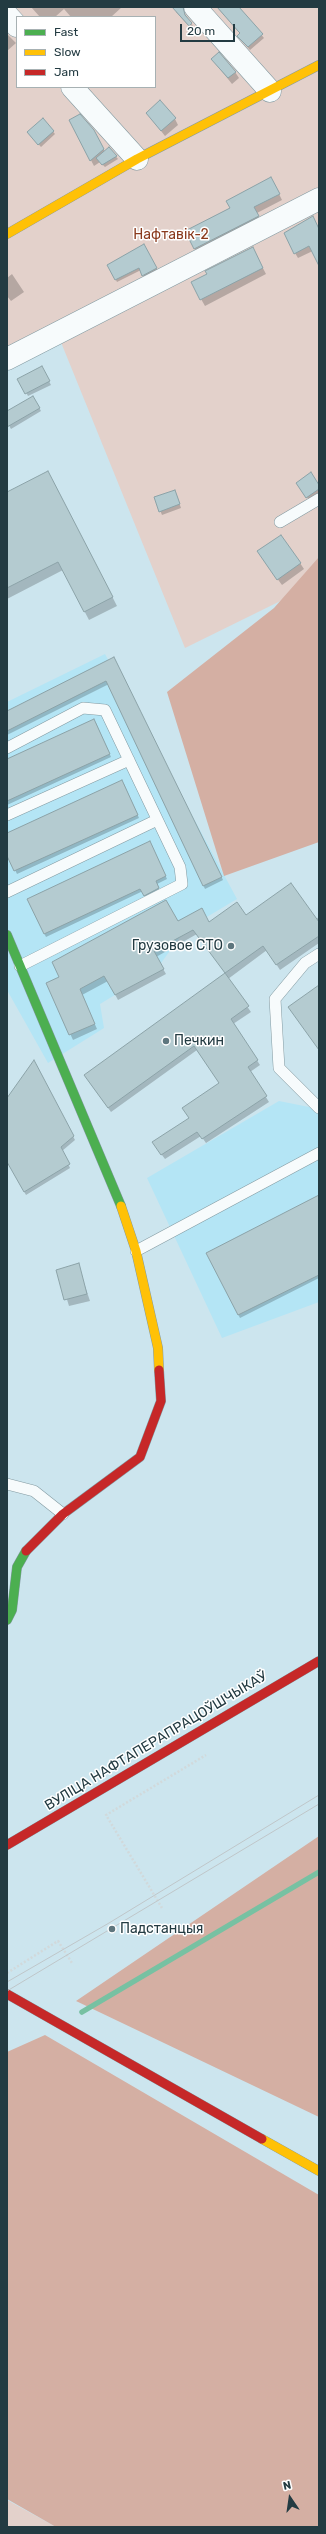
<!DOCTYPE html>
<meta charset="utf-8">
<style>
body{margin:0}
#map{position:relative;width:326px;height:2534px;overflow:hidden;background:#cce5ee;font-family:Rubik,sans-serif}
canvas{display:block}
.frame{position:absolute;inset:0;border:8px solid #233b42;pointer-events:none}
.legend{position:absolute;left:16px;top:16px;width:140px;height:72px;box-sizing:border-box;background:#fff;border:1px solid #a7b1b3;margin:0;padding:5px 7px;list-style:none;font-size:12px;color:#233b42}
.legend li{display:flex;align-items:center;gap:8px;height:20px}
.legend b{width:20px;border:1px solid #a7b1b3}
.north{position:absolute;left:270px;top:2478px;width:40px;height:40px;-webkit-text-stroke:3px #fff;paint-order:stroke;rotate:347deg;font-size:11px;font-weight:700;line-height:16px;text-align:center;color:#233b42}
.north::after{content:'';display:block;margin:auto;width:14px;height:18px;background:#233b42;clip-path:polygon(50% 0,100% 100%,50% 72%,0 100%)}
.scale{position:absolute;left:180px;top:24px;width:55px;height:18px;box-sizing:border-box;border:2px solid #233b42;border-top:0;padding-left:5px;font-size:12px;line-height:14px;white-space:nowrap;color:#233b42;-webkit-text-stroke:3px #fff;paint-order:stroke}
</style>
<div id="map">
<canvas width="326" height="2534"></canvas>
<div class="frame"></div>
<ul class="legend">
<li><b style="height:5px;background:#4caf50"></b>Fast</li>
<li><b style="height:5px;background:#ffc107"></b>Slow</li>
<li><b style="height:5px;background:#c62828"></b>Jam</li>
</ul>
<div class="north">N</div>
<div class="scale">20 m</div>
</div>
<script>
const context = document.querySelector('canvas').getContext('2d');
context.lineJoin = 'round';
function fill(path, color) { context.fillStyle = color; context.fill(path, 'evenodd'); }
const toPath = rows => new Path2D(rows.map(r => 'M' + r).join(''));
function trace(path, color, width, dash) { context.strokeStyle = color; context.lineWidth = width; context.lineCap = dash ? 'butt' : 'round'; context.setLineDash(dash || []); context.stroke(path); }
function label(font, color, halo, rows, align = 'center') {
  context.font = font + ' Rubik,sans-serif'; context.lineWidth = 3; context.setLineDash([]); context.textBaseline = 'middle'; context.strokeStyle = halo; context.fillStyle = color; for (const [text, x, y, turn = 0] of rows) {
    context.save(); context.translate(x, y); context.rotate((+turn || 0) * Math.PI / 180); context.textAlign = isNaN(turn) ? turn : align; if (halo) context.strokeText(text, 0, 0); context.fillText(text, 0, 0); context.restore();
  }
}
const built = toPath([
 [105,654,237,899,185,930,156,970,100,1004,104,1028,48,1063,7,990,7,702],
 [279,1101,319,1109,319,1302,222,1338,147,1178]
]);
const green = toPath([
 [7,7,319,7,319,582,185,648,56,330,7,357],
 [17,17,155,17,155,87,17,87],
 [7,2499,7,2500,56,2527,7,2527]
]);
const forest = toPath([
 [319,557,319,842,224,876,167,692,274,608],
 [319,1836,319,2117,76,2001],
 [45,2035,319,2195,319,2527,56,2527,7,2499,7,2052]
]);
const shadow = toPath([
 [31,7,62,8,122,7,111,17,71,17,64,9,55,17,40,17],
 [176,7,185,7,184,13,193,26,191,28,176,12],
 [217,7,238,7,264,38,250,50,240,39,241,34],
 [7,34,16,43,7,51],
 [212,59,235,72,239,78,232,84],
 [147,113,175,119,178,125,165,136],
 [43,119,55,134,41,147,30,135],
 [70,120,97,137,105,152,109,148,118,159,105,167,100,162,94,166],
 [274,184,282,200,257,213,261,222,198,254,186,232],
 [319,230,319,248,298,258,295,253],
 [144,245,158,271,145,278,141,270,117,282,108,265],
 [256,255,266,274,205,306,201,299],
 [12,274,24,292,11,301,7,296,7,278],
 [42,368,51,385,28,396,19,379],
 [33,397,41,411,11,429,7,422,7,412],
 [53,481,117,606,89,620,63,570,7,599,7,493],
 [299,486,319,486,319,493,309,500],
 [176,494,181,508,162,515,155,498],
 [262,558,300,563,304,569,282,585],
 [115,661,223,880,205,889,109,684,7,735,7,712],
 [96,723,111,757,7,805,7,760],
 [124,784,139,818,17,874,7,853,7,834],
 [151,845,167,879,157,884,160,891,146,898,143,891,46,937,28,900],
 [246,917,316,919,319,917,319,943,280,970,267,950,228,979,251,1012,233,1024,260,1065,250,1072,269,1102,206,1143,201,1136,165,1159,156,1147,190,1118,220,1084,197,1050,111,1112,85,1076,226,974,197,934,156,957,166,974,118,1000,108,981,82,995,97,1029,73,1040,47,983,178,923,209,923],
 [35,1064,75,1140,62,1151,70,1168,26,1195,7,1160,7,1100],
 [319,1196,319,1278,240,1318,207,1253],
 [78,1265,90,1301,69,1306,58,1270]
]);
const stream = toPath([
 [82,2012,319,1872]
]);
const building = toPath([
 [172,7,183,7,185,15,192,23,189,26,172,7],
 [217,7,239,7,263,34,248,47,237,36,240,33,238,31,217,7],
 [219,52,236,72,228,78,211,59,219,52],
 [160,100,176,118,161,131,146,113,160,100],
 [80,114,94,130,104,149,90,161,69,120,80,114],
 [43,118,54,131,38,145,27,132,43,118],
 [109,147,117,156,102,165,96,158,109,147],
 [271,177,280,194,254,207,259,216,194,249,185,231,230,208,226,201,271,177],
 [313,216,319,229,319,266,309,246,294,254,284,233,313,216],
 [144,244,157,268,142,276,139,268,115,280,107,265,144,244],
 [253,247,263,268,200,300,191,282,207,274,205,271,253,247],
 [42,366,50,381,25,394,17,379,42,366],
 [33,396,40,408,7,427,7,411,33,396],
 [48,471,113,597,84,612,58,562,7,588,7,492,48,471],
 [311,472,319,485,319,489,306,498,296,483,311,472],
 [175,490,180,504,159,512,154,497,175,490],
 [281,535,301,563,277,580,257,551,281,535],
 [114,657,222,877,203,886,106,681,7,731,7,711,114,657],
 [94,719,110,754,7,801,7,759,94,719],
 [122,780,138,815,14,871,7,856,7,833,122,780],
 [150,841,166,876,156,881,159,888,144,896,140,889,44,934,27,899,150,841],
 [291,883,319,922,319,936,276,965,263,946,225,973,193,930,154,951,164,969,115,995,104,976,80,989,95,1024,69,1035,46,983,59,977,52,962,166,900,178,921,202,908,209,922,237,902,246,915,291,883],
 [225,973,249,1006,231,1019,258,1060,248,1067,267,1096,202,1139,197,1132,161,1155,152,1142,189,1118,182,1108,219,1083,194,1046,108,1108,84,1075,225,973],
 [319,985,319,1050,288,1007,319,985],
 [34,1060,74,1136,61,1147,70,1164,24,1192,7,1162,7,1098,34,1060],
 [319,1195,319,1275,238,1315,206,1253,319,1195],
 [79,1263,87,1294,64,1300,56,1270,79,1263]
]);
const path = toPath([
 [162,1908,106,1815,206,1755],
 [7,1973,58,1941,72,1963]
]);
const lane = toPath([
 [280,522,319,499],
 [7,748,83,708,105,710,180,867,182,884,20,966],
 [7,815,129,760],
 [7,892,157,820],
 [319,954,305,963,275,999,279,1068,319,1108],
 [136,1251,319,1153],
 [7,1484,34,1491,63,1514]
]);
const street = toPath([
 [195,7,270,91],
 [7,15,17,26],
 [72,87,137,159],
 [7,359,319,199]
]);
const fast = toPath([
 [7,935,121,1206],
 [7,1620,12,1610,17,1567,26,1551]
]);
const slow = toPath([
 [7,234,137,159,319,65],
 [121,1206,136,1251,158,1348,159,1370],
 [262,2139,319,2171]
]);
const jam = toPath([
 [26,1551,63,1514,140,1457,161,1401,159,1370],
 [7,1845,319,1661],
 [7,1994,262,2139]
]);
const tram = toPath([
 [7,1982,109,1923,319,1795],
 [7,1991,319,1804]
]);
const markers = [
 [231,946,4,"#5e767e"],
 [166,1041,4,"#5e767e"],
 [112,1929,4,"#5e767e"]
];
const parkNames = [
 ["Нафтавік-2",171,235]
];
const poiNames = [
 ["Грузовое СТО",223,946,"right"],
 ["Печкин",174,1041],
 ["Падстанцыя",120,1929]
];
const streetNames = [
 ["ВУЛІЦА НАФТАПЕРАПРАЦОЎШЧЫКАЎ",156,1741,-31]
];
fill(built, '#b4e5f5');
fill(green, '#e3d1cb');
fill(forest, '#d4afa3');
fill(shadow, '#0003');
trace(stream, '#77c1a2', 5.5);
fill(building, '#b4cbd0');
trace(building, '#8ca3a8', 1);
trace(lane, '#839aa1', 12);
trace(street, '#839aa1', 23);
trace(fast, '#839aa1', 10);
trace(slow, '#839aa1', 10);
trace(jam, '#839aa1', 10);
trace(path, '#d1d9db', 2.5, [2, 2]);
trace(lane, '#f7fbfc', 11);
trace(street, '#f7fbfc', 22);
trace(fast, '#4caf50', 9);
trace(slow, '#ffc107', 9);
trace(jam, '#c62828', 9);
trace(tram, '#bfc6c9', 1);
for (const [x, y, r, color] of markers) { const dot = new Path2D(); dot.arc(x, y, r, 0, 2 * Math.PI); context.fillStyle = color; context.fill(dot); trace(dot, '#fff', 1.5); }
label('14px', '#8a3a1d', '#fff', parkNames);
label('14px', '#233b42', '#fff', poiNames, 'left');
label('14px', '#233b42', '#fff', streetNames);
</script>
